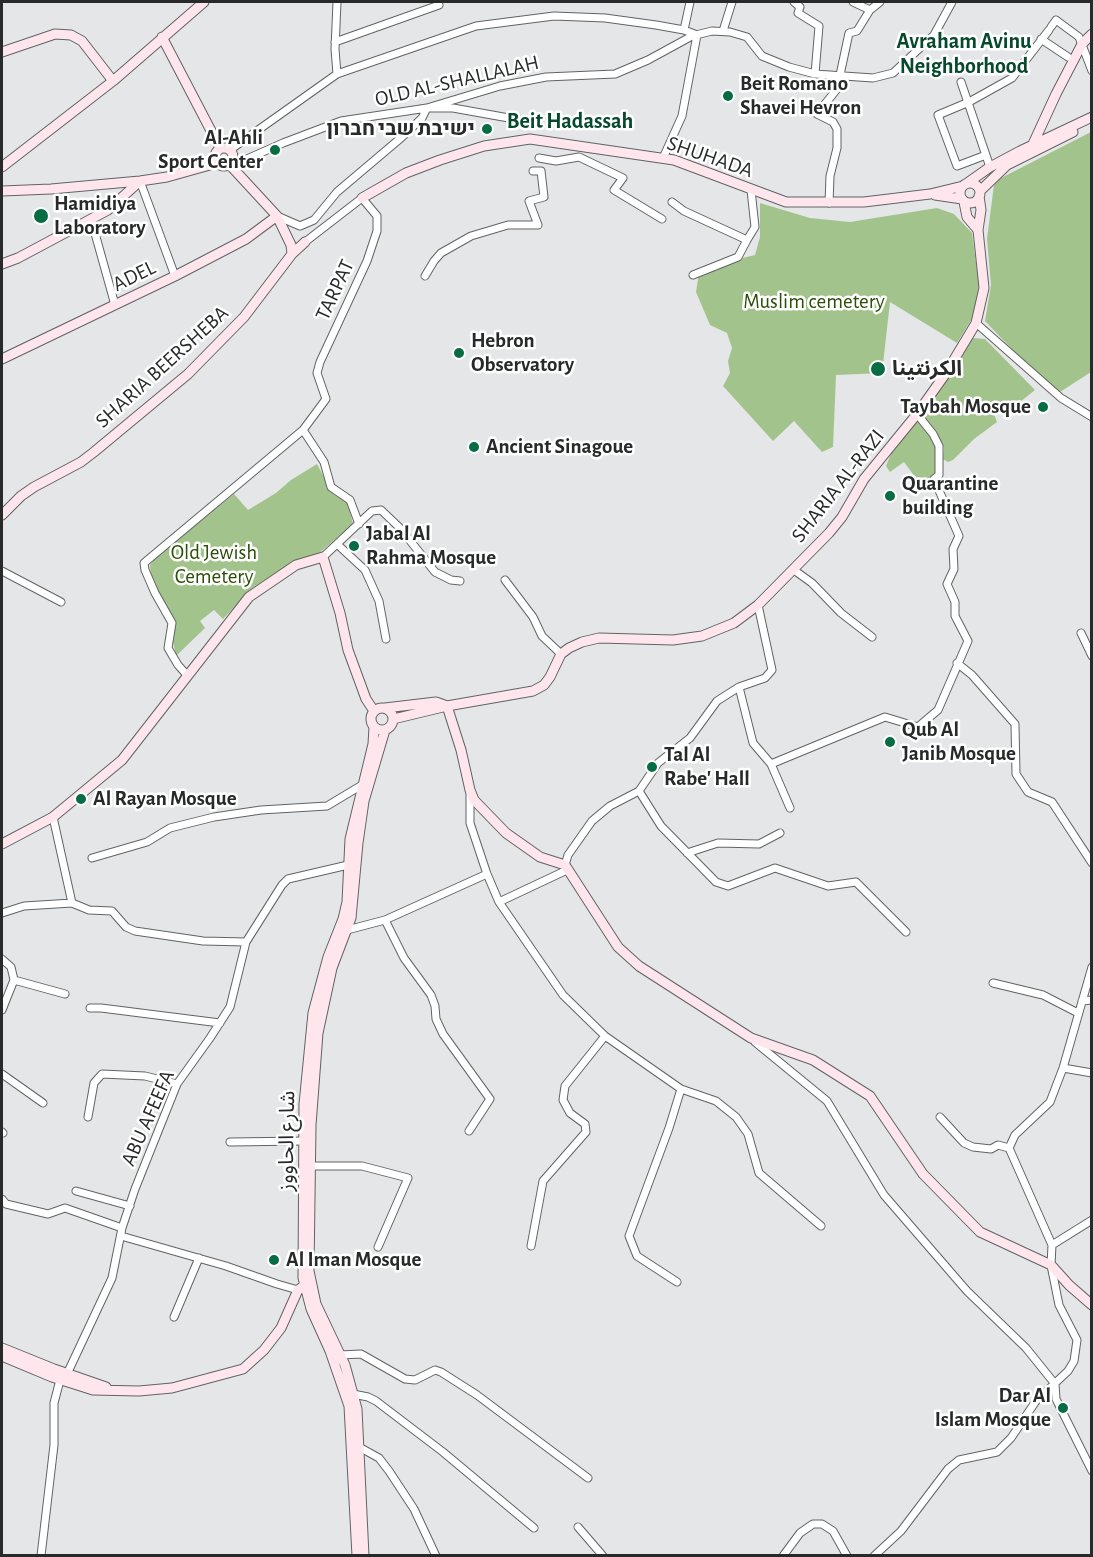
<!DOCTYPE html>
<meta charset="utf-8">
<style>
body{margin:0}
#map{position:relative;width:1093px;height:1557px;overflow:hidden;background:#e5e6e7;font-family:"Alegreya Sans",sans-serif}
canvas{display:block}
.frame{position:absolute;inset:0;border:3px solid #282929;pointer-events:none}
</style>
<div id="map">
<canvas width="1093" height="1557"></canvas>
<div class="frame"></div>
</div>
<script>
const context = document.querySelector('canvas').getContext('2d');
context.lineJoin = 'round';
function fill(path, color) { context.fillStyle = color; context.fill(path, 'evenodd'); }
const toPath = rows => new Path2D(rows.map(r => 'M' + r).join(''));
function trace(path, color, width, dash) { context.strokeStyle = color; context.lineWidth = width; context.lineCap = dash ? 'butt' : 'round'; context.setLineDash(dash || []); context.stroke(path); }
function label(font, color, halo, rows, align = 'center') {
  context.font = font + ' "Alegreya Sans","Noto Sans Arabic",Heebo,sans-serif'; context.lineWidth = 5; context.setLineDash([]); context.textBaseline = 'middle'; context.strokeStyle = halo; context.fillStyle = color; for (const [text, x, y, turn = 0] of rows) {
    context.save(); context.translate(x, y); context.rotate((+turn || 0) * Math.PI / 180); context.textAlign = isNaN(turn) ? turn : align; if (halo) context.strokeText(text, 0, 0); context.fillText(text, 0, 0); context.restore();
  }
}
const green = toPath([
 [1091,132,1091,372,1060,392,1026,364,985,321,991,285,987,239,994,185,999,179],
 [760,203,810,218,850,222,937,208,954,214,972,233,979,285,974,315,957,343,890,302,882,373,836,375,833,447,822,452,794,421,773,441,723,386,730,373,728,361,732,348,727,333,710,325,696,292,699,273,738,259,755,255,760,237],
 [972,338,985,339,1035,390,1020,402,994,414,997,422,974,439,953,460,948,462,943,459,944,448,937,433,923,417,926,406,965,346],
 [915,422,919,422,935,443,935,473,921,485,904,462,890,472,886,466,893,449],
 [317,464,333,494,348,503,353,524,318,554,290,564,252,588,223,619,214,610,200,621,205,628,176,656,173,642,176,623,151,580,150,565,158,555,234,494,248,510,276,493,291,480]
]);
const street = toPath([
 [794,2,800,7,798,13,819,26,815,74],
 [870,10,880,2],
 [1051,27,1056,20,1079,37,1092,71],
 [684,30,690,2],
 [723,31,732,2],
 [1041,39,1068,57],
 [335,42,439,5],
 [337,74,335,49,337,2],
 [961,82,990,167],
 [230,150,337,74,476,26,554,16,605,18,656,25,684,30,697,35],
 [986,155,957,166,938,115,969,102,1012,78,1049,30],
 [539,158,556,161,579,157,623,178,614,190,662,219],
 [663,158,682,116,697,35],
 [231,162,240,162,283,143,341,121,427,108,500,86,546,77,615,74,648,60,692,36,712,31,730,32,747,37,762,56,789,67,815,74,873,78,893,73,934,35,952,2],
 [140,181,175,276],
 [672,202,684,211,747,240,755,227,751,190],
 [829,203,830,176,837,148,837,129,833,122,817,114,837,89,849,33,857,31,870,10,853,2],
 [277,216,300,226,314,220,337,192,402,137,422,118,427,108,453,108,520,120],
 [91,219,115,305],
 [693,275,738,257,747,240],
 [425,276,434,261,441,253,471,236,508,225,538,225,529,201,544,197,541,171,533,171],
 [976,323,1061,398,1092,417],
 [303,430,324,462,331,487,350,500,359,524],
 [338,545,365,570,379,601,386,639],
 [323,557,372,511,381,510,400,528,435,572,451,580,460,581],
 [794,570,812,583,841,613,872,637],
 [2,571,61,602],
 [505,580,533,617,542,636,561,654],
 [1081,633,1092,656],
 [957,663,972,675,1015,724,1016,774,1028,792,1052,802,1092,863],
 [187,675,178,665,168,648,172,623,155,593,145,570,144,563,303,430,326,399,317,373,320,362,367,261,377,231,377,216,362,198,305,242],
 [739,687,753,743,771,764,790,808],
 [771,764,885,717,918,727,938,710,968,641,955,616,955,602,947,584,954,569,953,549,959,536,934,479,939,475,939,446,933,434,917,414],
 [639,791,661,826,716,882,728,886,775,868,828,886,856,882,906,932],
 [470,793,470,823,487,874,499,902,563,995,605,1036,681,1089,716,1101,736,1117,748,1134,759,1173,821,1226],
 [53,817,72,903],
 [687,853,718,843,759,844,780,833],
 [92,858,147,842,170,828,214,817,261,810,327,806,362,785],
 [565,865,568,855,592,821,610,806,639,791,658,763,690,738,717,701,739,687,765,678,772,670,758,605],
 [499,902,567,870],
 [2,913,24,906,72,903,89,910,112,911,126,927,135,931,203,941,246,942],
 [385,920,404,958,431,995,435,1006,436,1019,443,1034,490,1099,469,1131],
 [347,930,385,920,487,874],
 [2,959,11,967,14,980,2,1010],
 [14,980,65,994],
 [993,983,1043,995,1078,1013],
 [1082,1001,1092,1000],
 [90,1008,101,1008,220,1023],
 [755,1042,827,1101,884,1195,967,1291,1026,1348,1055,1384,1056,1399,1092,1471],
 [1063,1068,1092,1073],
 [2,1074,43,1103],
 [88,1117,94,1083,102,1074,145,1076,177,1084],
 [940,1117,964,1143,973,1147,991,1149,998,1145,1009,1148],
 [2,1132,3,1133],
 [230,1142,304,1141],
 [311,1166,362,1166,408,1178,378,1247],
 [76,1191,130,1206],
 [2,1199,6,1204,48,1214,65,1208,122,1228],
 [121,1236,226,1266,277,1284,298,1290],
 [1052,1245,1009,1148,1015,1135,1050,1102,1063,1068,1092,967],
 [531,1246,543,1181,586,1132,585,1124,570,1113,563,1100,565,1086,605,1036],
 [677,1282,637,1256,629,1236,669,1128,681,1089],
 [174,1317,199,1258],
 [340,1355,361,1354,405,1379,415,1380,435,1370,441,1372,477,1395,588,1478],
 [67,1374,112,1278,122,1228,135,1189,177,1084,210,1038,230,1007,246,942,282,885,288,879,348,865],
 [353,1394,368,1397,376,1401,443,1452,534,1528],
 [359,1447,379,1458,389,1471,414,1509,436,1556],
 [578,1527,603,1556],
 [41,1556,54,1445,54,1403,60,1380],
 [783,1556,800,1533,813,1524,822,1524,833,1531,847,1556],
 [874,1556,901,1531,948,1469,959,1460,997,1452,1011,1438,1036,1401,1068,1371,1074,1361,1077,1340,1059,1305,1051,1265,1052,1245,1092,1220]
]);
const secondary = toPath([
 [162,37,220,148],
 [2,52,55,34,71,35,82,41,113,81],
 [1033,144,1056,94,1082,44,1092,34],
 '215 157a9 9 0 1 1 18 0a9 9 0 1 1-18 0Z',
 [2,167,113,81,204,2],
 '960 193a10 10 0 1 1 20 0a10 10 0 1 1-20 0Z',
 [966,184,990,167,1020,151,1092,117],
 [2,191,51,189,140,181,167,177,217,163],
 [980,191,1007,165,1073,132],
 [935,195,962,199],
 [362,198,406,173,440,160,484,146,530,139,674,160,786,202,864,202,930,194,963,186],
 [964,202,967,217,978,230],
 [292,254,305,242],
 [2,264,18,258,108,210,140,181],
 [2,359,175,276,246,239,277,216],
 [2,515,21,496,34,487,81,462,94,452,188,374,244,317,292,254,291,245,277,216,229,164],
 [447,706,461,750,470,790,474,800,506,833,540,857,565,865,618,947,639,966,751,1038,813,1060,870,1096,923,1174,980,1232,1051,1265,1069,1285,1092,1305],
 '371 719a11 11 0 1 1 22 0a11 11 0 1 1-22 0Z',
 [385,708,436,702,447,706],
 [393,719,447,706,533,691,544,685,550,677,561,654,569,648,582,642,599,638,673,640,702,636,734,623,758,605,829,533,842,517,864,479,917,414,946,373,976,323,984,288,978,230,981,210,979,196],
 [2,844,53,817,122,760,249,597,296,565,323,557,340,613,348,650,366,699,374,711],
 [2,1348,54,1369,106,1387],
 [2,1356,52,1377,93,1390,139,1391,172,1388,243,1369,264,1350,281,1328,298,1290,308,1283],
 [357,1556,349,1406,330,1351,311,1309,303,1278,304,1104,313,1013,328,957,343,919,347,902,350,839,373,744,374,727],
 [364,1556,357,1409,345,1365,316,1304,309,1271,311,1125,318,1033,332,968,351,918,358,843,364,801,385,730]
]);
const markers = [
 [728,96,6,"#066c43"],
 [487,129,6,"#066c43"],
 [275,150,6,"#066c43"],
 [41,216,8,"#066c43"],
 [459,353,6,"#066c43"],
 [878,369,8,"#066c43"],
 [1043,407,6,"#066c43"],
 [474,447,6,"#066c43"],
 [890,496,6,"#066c43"],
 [354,546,6,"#066c43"],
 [890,742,6,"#066c43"],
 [652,767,6,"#066c43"],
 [81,799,6,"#066c43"],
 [274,1260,6,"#066c43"],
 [1063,1408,6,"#066c43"]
];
const streetNames = [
 ["OLD AL-SHALLALAH",457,81,-13],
 ["SHUHADA",710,157,19],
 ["ADEL",134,276,-26],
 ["TARPAT",335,290,-65],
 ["SHARIA BEERSHEBA",162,367,-42],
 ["SHARIA AL-RAZI",838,486,-52],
 ["ABU AFEEFA",148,1118,-66],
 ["شارع الحاووز",287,1141,-89]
];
const poiNames = [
 ["Beit Romano",740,84],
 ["Shavei Hevron",740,108],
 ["ישיבת שבי חברון",475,129,"right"],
 ["Al-Ahli",263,138,"right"],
 ["Sport Center",263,162,"right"],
 ["Hamidiya",54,204],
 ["Laboratory",54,228],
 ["Hebron",471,341],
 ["Observatory",471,365],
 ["الكرنتينا",892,369],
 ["Taybah Mosque",1031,407,"right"],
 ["Ancient Sinagoue",486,447],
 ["Quarantine",902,484],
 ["building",902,508],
 ["Jabal Al",366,534],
 ["Rahma Mosque",366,558],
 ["Qub Al",902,730],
 ["Janib Mosque",902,754],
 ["Tal Al",664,755],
 ["Rabe' Hall",664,779],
 ["Al Rayan Mosque",93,799],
 ["Al Iman Mosque",286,1260],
 ["Dar Al",1051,1396,"right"],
 ["Islam Mosque",1051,1420,"right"]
];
const parkNames = [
 ["Muslim cemetery",814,302],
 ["Old Jewish",214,553],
 ["Cemetery",214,577]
];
const neighbourhoodNames = [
 ["Avraham Avinu",964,41],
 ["Neighborhood",964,66],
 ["Beit Hadassah",570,121]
];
fill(green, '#a3c38d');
trace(street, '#626364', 9);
trace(secondary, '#626364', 11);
trace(street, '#fff', 7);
trace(secondary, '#ffe6ec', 9);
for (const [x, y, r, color] of markers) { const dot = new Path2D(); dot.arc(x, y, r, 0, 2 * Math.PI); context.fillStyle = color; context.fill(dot); trace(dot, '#fff', 2); }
label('21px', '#282929', '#fff', streetNames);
label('bold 21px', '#282929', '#fff', poiNames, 'left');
label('21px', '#2c4e07', '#fff', parkNames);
label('bold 22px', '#07492c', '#fff', neighbourhoodNames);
</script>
